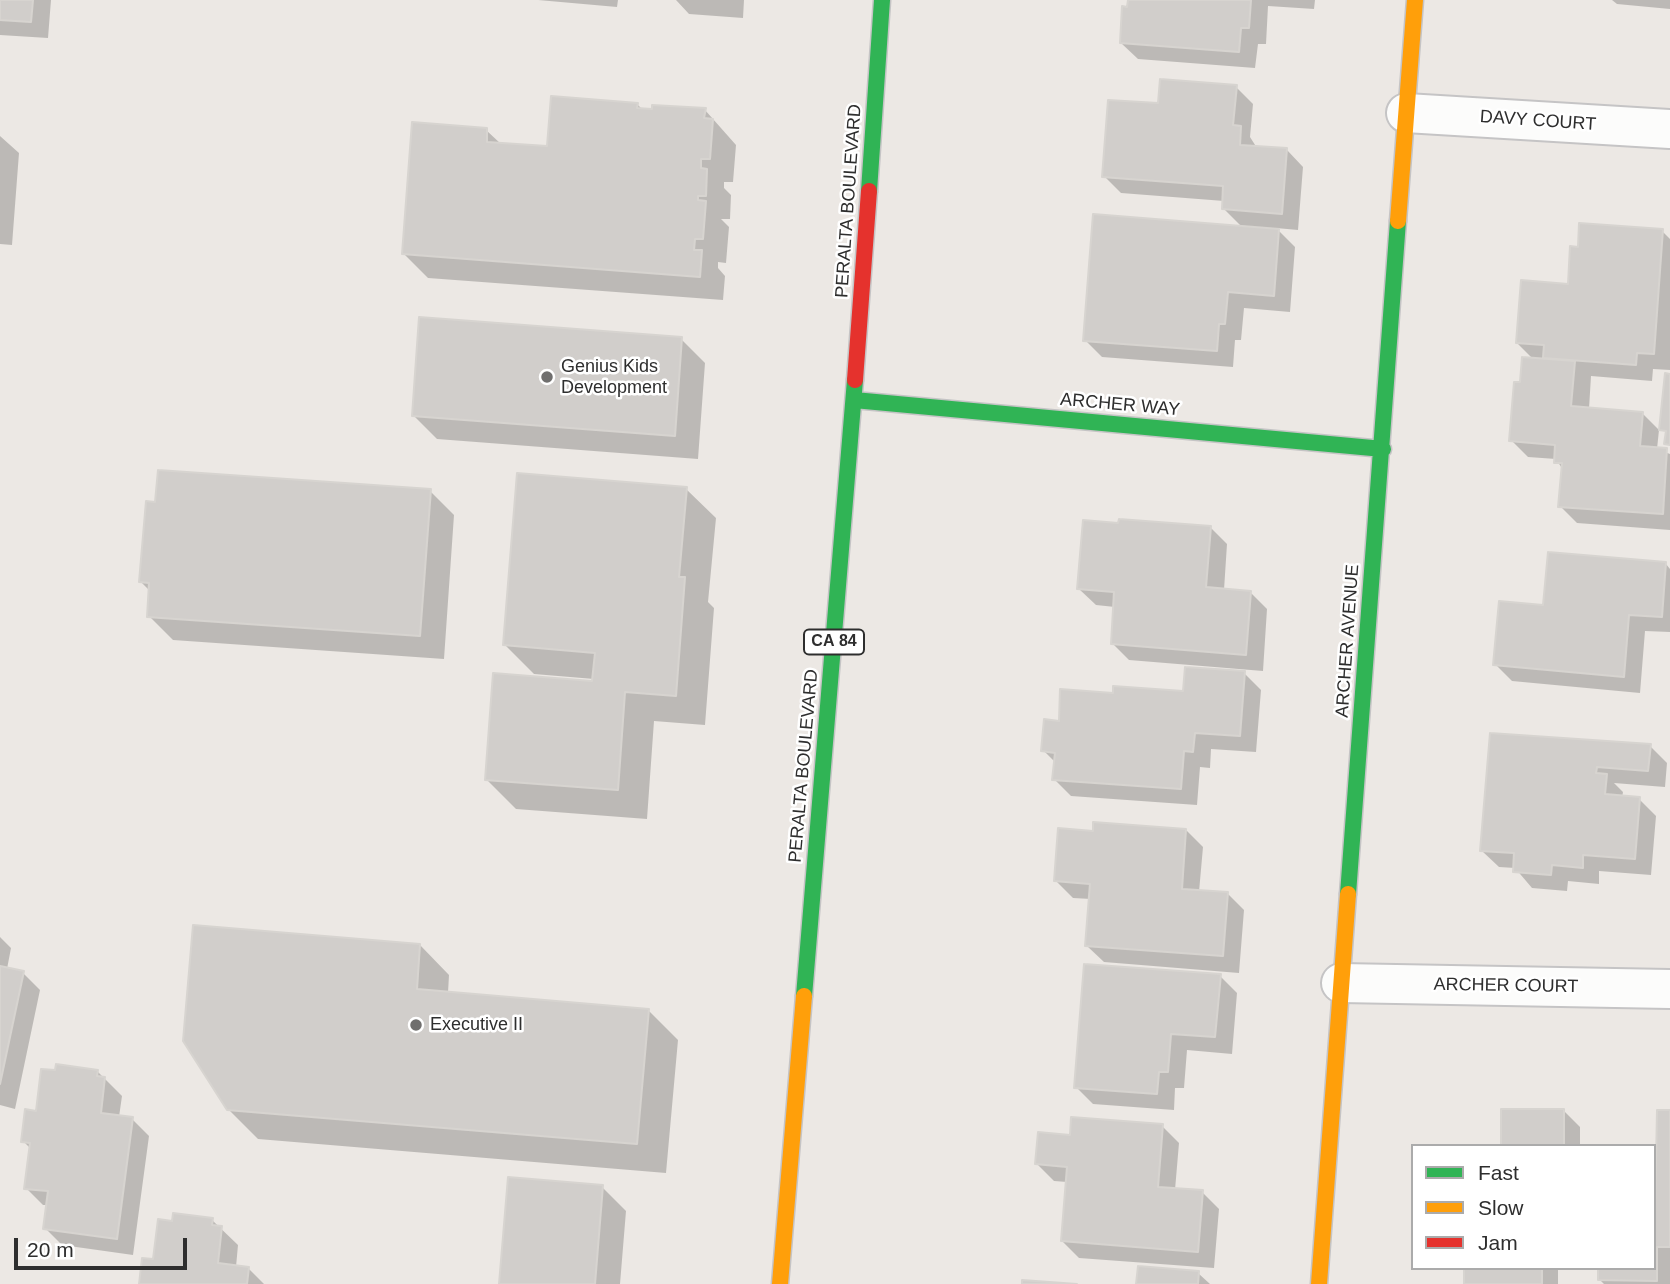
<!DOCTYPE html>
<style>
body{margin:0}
#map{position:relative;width:1670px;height:1284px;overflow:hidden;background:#ece8e4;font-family:Arial,sans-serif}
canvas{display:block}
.legend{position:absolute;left:1411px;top:1144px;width:245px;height:126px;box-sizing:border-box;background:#fff;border:2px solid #ababab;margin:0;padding:9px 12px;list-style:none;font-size:21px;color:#2e2e2e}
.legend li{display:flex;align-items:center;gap:14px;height:35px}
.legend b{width:35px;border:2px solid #ababab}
.scale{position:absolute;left:14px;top:1238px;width:173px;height:32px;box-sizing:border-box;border:4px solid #2e2e2e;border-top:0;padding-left:9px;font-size:21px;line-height:24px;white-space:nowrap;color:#2e2e2e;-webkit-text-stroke:5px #fff;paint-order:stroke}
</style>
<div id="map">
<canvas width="1670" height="1284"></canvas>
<ul class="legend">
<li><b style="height:9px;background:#30b455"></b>Fast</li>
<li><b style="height:9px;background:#ff9f0a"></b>Slow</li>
<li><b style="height:9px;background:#e5322d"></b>Jam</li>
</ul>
<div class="scale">20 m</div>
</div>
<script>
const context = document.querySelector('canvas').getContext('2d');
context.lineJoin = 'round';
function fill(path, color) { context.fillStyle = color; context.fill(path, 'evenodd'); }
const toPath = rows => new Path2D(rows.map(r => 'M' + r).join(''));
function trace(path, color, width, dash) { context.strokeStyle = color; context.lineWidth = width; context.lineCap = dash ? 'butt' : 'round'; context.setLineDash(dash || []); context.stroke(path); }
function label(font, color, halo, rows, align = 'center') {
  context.font = font + ' Arial,sans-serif'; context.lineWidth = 5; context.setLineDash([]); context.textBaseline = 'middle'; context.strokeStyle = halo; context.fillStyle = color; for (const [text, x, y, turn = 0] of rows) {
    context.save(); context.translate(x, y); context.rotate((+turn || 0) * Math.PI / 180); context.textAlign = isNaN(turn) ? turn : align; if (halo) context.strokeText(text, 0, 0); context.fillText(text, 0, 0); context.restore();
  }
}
const shadow = toPath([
 [0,0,51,0,48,38,0,35],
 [538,0,618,0,617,7],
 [676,0,744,0,743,18,689,14],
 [1129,0,1315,0,1314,9,1268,6,1266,44,1258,44,1255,68,1138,59,1121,43],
 [1612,0,1670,0,1670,9,1617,4],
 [1236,87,1253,104,1250,137,1257,148,1287,150,1303,167,1298,230,1276,228,1295,247,1290,312,1244,308,1241,340,1235,340,1233,367,1102,357,1085,340,1243,228,1223,208,1224,201,1121,193,1104,176,1160,105],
 [637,104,643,110,705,110,736,145,733,182,724,182,724,188,731,195,730,219,721,219,729,227,726,263,718,262,718,268,725,276,723,300,428,278,404,254,486,130,501,144,549,148],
 [0,136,19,153,12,245,0,244],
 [1662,231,1670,239,1670,370,1653,369,1652,381,1591,376,1589,409,1642,413,1659,430,1657,449,1670,454,1670,530,1577,523,1560,506,1563,470,1556,459,1528,457,1511,440,1522,384,1534,360,1517,343,1569,286],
 [681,339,705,363,698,459,437,439,413,415],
 [686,489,716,518,708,602,714,608,705,725,654,721,647,819,516,809,487,780,594,683,594,679,534,674,505,645],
 [430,491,454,515,444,659,173,640,149,616,150,591,141,582],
 [1211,528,1227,544,1224,590,1250,592,1267,609,1263,671,1129,660,1112,643,1115,607,1096,605,1079,589],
 [1666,564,1670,569,1670,632,1645,631,1640,693,1512,681,1495,664,1544,607],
 [1244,673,1261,690,1256,752,1211,749,1210,768,1200,767,1197,805,1071,796,1054,779,1056,763,1043,750,1060,723,1115,695,1184,693],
 [1491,735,1650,746,1667,763,1665,787,1614,783,1623,792,1622,798,1639,799,1656,816,1651,875,1599,871,1599,884,1568,881,1567,891,1532,888,1515,868,1499,867,1482,851],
 [1186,830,1203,847,1199,892,1227,893,1244,910,1239,973,1104,962,1087,946,1091,899,1073,898,1056,881,1095,833],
 [0,937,11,948,7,969,23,973,40,990,15,1109,0,1105],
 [420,945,449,975,448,993,648,1010,678,1040,666,1173,258,1139,228,1109],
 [1220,976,1237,993,1232,1054,1187,1050,1184,1088,1175,1088,1174,1110,1093,1104,1076,1087],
 [97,1071,122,1096,119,1117,132,1119,149,1136,133,1255,62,1245,45,1228,48,1205,43,1205,26,1188,31,1149,23,1141,37,1113],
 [1563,1110,1580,1127,1580,1146,1502,1146],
 [1670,1112,1670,1284,1604,1284,1599,1279,1654,1268,1654,1158,1658,1158],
 [1162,1126,1179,1143,1175,1190,1202,1192,1219,1209,1214,1268,1079,1258,1062,1241,1067,1182,1054,1181,1037,1164,1071,1137],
 [602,1187,626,1211,620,1284,500,1284],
 [212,1220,238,1245,236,1267,248,1268,264,1284,141,1284,174,1223],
 [1466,1268,1558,1268,1558,1284,1466,1284],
 [1198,1273,1210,1284,1138,1284]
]);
const building = toPath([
 [0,0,33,0,31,22,0,20,0,0],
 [1128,0,1251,0,1249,28,1241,28,1239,52,1120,43,1122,6,1127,7,1128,0],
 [1160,79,1237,85,1233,125,1241,126,1240,145,1287,148,1282,214,1222,209,1223,186,1102,177,1108,100,1158,103,1160,79],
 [551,96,638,103,637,108,652,109,652,105,706,108,704,118,713,119,710,159,701,159,701,168,707,169,706,196,698,196,698,200,706,201,703,239,695,239,694,250,702,250,700,277,402,254,412,122,487,128,487,142,547,146,551,96],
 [1093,214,1279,229,1274,296,1228,292,1225,324,1219,324,1217,351,1083,341,1093,214],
 [1579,223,1663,229,1654,354,1637,353,1636,365,1543,358,1544,345,1516,343,1521,280,1568,284,1570,246,1578,247,1579,223],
 [419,317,682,337,675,436,412,416,419,317],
 [1522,357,1575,361,1571,406,1643,412,1640,446,1667,448,1663,514,1558,507,1562,463,1554,463,1555,445,1509,441,1514,382,1520,382,1522,357],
 [1665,373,1670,374,1670,445,1664,444,1666,431,1659,430,1665,373],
 [158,470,431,489,420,636,147,617,149,583,139,582,146,501,155,502,158,470],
 [517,473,687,487,679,577,685,577,676,696,625,692,618,790,485,780,493,673,592,681,595,653,503,645,517,473],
 [1119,519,1211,526,1206,587,1251,591,1246,655,1111,644,1114,592,1077,589,1083,520,1118,523,1119,519],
 [1548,552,1666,562,1662,617,1629,615,1624,677,1493,665,1499,601,1543,605,1548,552],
 [1185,667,1245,671,1240,736,1195,733,1193,752,1184,751,1181,789,1052,780,1055,753,1041,751,1044,719,1059,721,1060,689,1113,693,1113,686,1183,691,1185,667],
 [1490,733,1651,744,1648,771,1597,767,1596,773,1607,774,1605,794,1640,797,1635,859,1583,855,1583,868,1552,865,1551,875,1513,872,1514,853,1480,851,1490,733],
 [1093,822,1186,829,1182,889,1228,892,1223,956,1085,946,1090,884,1054,881,1058,828,1093,831,1093,822],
 [193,925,420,944,417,989,649,1009,637,1144,227,1110,183,1041,193,925],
 [1084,964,1221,974,1215,1037,1171,1034,1168,1072,1159,1072,1157,1094,1074,1088,1084,964],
 [0,966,24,971,0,1084,0,966],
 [56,1064,98,1070,97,1076,105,1077,101,1113,133,1117,117,1239,43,1229,48,1191,24,1189,30,1143,21,1142,25,1109,36,1111,41,1069,55,1070,56,1064],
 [1501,1109,1564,1109,1564,1146,1501,1146,1501,1109],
 [1657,1110,1670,1110,1670,1247,1657,1247,1657,1281,1598,1280,1598,1268,1654,1268,1657,1110],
 [1071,1117,1163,1124,1158,1187,1203,1190,1198,1252,1061,1241,1067,1167,1035,1164,1038,1132,1070,1135,1071,1117],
 [508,1177,603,1185,595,1284,499,1284,508,1177],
 [173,1213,213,1218,212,1225,222,1226,218,1263,249,1267,247,1284,139,1284,142,1258,153,1259,158,1219,172,1221,173,1213],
 [1138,1266,1199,1271,1198,1284,1136,1284,1138,1266],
 [1464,1268,1542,1268,1542,1284,1464,1284,1464,1268],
 [1022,1280,1077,1284,1022,1284,1022,1280]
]);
const street = toPath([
 [1406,113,1670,129],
 [1341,983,1670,989]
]);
const fast = toPath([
 [869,191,882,0],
 [854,400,1383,449],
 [1348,894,1398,221],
 [804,996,855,380]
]);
const slow = toPath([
 [1398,221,1415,0],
 [780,1284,804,996],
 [1319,1284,1348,894]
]);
const jam = toPath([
 [855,380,869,191]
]);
const markers = [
 [547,377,7,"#706f6e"],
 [416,1025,7,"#706f6e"]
];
const shields = [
 [834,642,60]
];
const shieldNames = [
 ["CA 84",834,642]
];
const streetNames = [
 ["DAVY COURT",1538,121,4],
 ["PERALTA BOULEVARD",849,201,-86],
 ["ARCHER WAY",1120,405,5],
 ["ARCHER AVENUE",1348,641,-86],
 ["PERALTA BOULEVARD",804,766,-85],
 ["ARCHER COURT",1506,986,1]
];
const poiNames = [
 ["Genius Kids",561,367],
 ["Development",561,388],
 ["Executive II",430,1025]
];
fill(shadow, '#0003');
fill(building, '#d1cecb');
trace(building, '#d7d4d0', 2);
trace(street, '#c5c4c5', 42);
trace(fast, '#c5c4c5', 19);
trace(slow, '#c5c4c5', 19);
trace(jam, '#c5c4c5', 19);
trace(street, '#fcfcfb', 38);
trace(fast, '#30b455', 16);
trace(slow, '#ff9f0a', 16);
trace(jam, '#e5322d', 16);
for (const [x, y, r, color] of markers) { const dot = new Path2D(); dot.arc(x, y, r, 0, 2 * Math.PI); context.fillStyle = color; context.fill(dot); trace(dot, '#fff', 2.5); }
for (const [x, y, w] of shields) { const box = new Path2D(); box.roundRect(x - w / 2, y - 12.5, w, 25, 5); context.fillStyle = '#fff'; context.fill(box); trace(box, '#2e2e2e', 2); }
label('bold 16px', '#2e2e2e', null, shieldNames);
label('18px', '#2e2e2e', '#fff', streetNames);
label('18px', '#2e2e2e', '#fff', poiNames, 'left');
</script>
